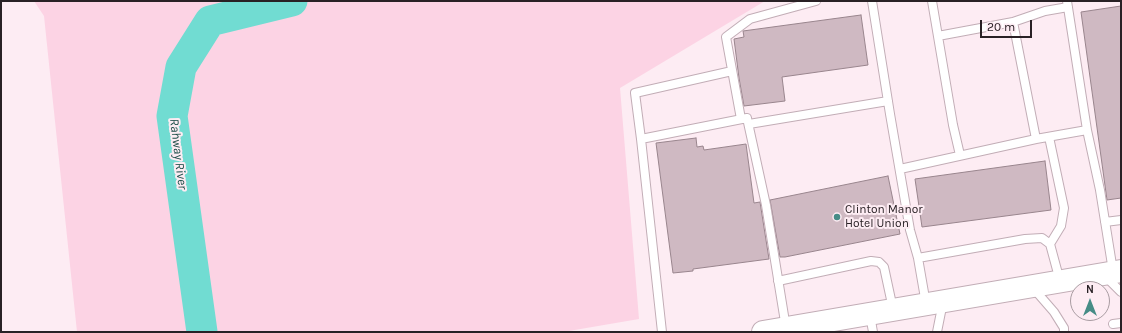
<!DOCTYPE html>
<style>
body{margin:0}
#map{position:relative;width:1122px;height:333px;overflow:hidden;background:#fdecf3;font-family:Karla,sans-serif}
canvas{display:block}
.frame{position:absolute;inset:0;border:2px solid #292125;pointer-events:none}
.north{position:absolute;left:1070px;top:281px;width:40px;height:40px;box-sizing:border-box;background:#fdecf3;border:1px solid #a89ba1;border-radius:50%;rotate:0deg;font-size:11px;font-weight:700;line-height:16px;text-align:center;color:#292125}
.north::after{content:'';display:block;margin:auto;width:14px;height:18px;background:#468c86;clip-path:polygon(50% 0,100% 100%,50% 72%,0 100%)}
.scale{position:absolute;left:980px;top:20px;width:52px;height:18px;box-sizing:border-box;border:2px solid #292125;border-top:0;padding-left:5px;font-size:12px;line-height:14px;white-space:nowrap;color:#292125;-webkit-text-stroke:3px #fdecf3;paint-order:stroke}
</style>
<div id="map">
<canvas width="1122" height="333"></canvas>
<div class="frame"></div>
<div class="north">N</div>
<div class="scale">20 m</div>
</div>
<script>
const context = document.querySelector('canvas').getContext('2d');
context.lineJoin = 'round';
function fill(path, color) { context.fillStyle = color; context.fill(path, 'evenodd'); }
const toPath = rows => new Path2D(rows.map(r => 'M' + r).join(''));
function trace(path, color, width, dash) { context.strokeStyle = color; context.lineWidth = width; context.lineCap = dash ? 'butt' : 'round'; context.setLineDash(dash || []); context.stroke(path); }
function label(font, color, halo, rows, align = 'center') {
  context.font = font + ' Karla,sans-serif'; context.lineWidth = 4; context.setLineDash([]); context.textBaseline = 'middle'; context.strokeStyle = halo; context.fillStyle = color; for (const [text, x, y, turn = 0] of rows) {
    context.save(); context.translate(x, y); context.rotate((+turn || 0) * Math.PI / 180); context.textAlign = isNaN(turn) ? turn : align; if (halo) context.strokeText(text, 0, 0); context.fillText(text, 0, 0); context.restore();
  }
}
const green = toPath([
 [34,1,765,1,620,88,639,319,563,332,77,332,44,16]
]);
const river = toPath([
 [202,332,172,116,181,67,210,21,292,1]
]);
const building = toPath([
 [1121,6,1121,198,1107,200,1081,12,1121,6],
 [861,15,868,65,782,77,785,101,744,106,739,78,734,39,744,37,743,31,861,15],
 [696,138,697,147,703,146,704,150,746,144,754,203,760,202,769,259,693,269,693,271,673,273,656,143,696,138],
 [1045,161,1051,210,922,227,915,179,1045,161],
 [888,176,900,234,785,257,780,257,770,200,888,176]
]);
const lane = toPath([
 [872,1,890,114,910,230,918,258,926,304],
 [932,1,953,125,960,155],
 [1067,1,1087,130],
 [1010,23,1045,11,1068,7],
 [938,36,1013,22,1036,139],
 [741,119,726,37,750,19,816,1],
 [749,124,888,101],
 [1049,137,1064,208,1061,226,1050,244],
 [641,139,635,93,732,71],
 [900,169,1036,139,1087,130,1100,190,1113,271],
 [1105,222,1121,220],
 [918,258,1025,239,1042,238,1050,244,1060,281],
 [1106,277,1121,292],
 [778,281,871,261,879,262,884,267,893,309],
 [1034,289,1054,312,1064,328,1064,332],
 [870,315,873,332],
 [1113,324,1121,323],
 [662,332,641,139,747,118,766,205,786,328],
 [937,332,943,302]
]);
const highway = toPath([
 [763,332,1121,271]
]);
const markers = [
 [837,217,4,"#468c86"]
];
const poiNames = [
 ["Clinton Manor",845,210],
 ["Hotel Union",845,224]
];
const waterNames = [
 ["Rahway River",178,154,83]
];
fill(green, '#fcd3e4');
trace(river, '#71dcd2', 31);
fill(building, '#cfb9c2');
trace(building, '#99858d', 1);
trace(lane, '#c2adb6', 10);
trace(highway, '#c2adb6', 24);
trace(lane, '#fff', 8);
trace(highway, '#fff', 22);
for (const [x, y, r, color] of markers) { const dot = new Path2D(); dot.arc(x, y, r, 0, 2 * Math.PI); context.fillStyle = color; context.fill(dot); trace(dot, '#fdecf3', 1.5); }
label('12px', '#292125', '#fdecf3', poiNames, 'left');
label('italic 13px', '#1e4e49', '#fdecf3', waterNames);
</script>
